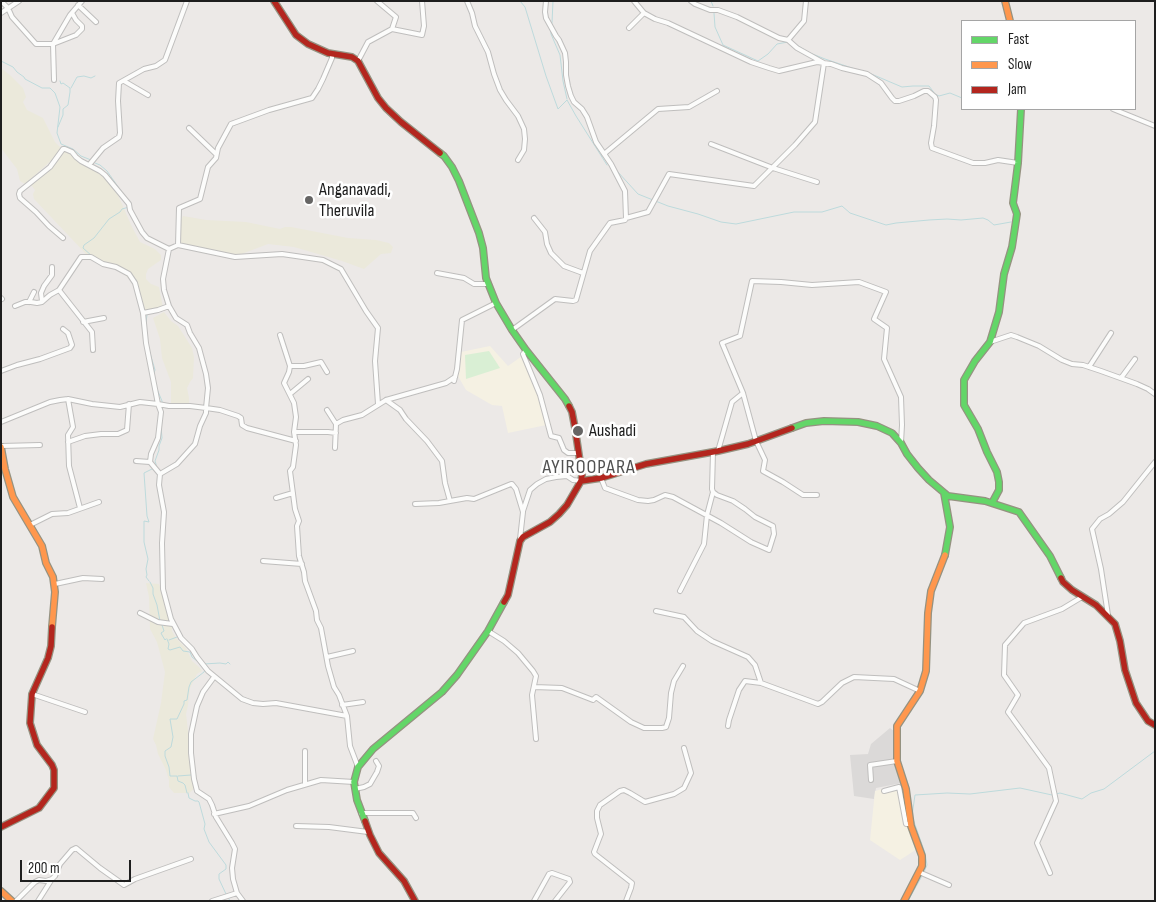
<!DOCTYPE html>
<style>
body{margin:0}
#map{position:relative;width:1156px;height:902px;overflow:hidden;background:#ece9e7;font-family:"Sofia Sans Condensed",sans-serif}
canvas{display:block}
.frame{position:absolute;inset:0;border:2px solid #1e1e1e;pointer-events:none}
.legend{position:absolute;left:961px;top:20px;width:175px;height:90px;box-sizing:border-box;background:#fff;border:1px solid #a5a5a5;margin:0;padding:6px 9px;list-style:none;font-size:15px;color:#1e1e1e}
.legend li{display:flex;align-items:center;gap:10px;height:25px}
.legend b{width:25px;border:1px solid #a5a5a5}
.scale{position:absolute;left:20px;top:860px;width:111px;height:22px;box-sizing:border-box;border:2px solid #1e1e1e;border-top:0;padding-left:6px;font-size:15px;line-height:18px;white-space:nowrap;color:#1e1e1e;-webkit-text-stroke:4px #fff;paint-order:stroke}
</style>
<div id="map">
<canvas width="1156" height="902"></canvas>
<div class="frame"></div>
<ul class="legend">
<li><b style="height:6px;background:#63d668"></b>Fast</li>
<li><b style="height:6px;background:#ff974d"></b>Slow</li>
<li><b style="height:6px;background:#b3261e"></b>Jam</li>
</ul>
<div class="scale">200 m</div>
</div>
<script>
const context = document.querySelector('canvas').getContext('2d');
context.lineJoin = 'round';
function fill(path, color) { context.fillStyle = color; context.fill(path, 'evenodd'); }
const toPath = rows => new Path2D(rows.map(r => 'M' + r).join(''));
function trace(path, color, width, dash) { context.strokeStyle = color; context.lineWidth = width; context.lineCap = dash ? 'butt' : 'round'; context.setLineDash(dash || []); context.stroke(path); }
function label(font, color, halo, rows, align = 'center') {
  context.font = font + ' "Sofia Sans Condensed",sans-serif'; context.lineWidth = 5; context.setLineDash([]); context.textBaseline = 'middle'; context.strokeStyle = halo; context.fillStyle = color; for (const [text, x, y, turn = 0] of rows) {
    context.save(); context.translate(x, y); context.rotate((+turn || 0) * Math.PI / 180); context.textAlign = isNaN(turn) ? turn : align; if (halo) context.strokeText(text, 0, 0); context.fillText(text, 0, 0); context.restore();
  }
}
const residential = toPath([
 [890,728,895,732,902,783,876,788,874,799,854,796,850,755,868,754,871,744]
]);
const education = toPath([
 [490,346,508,366,525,354,551,424,508,433,502,406,492,405,466,390,458,376,461,352],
 [900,784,909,826,917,849,900,860,870,840,875,791]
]);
const farmland = toPath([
 [1,68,11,76,23,88,26,97,23,102,27,110,43,118,55,142,61,148,52,160,25,184,20,181,17,169,1,148],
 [63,151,66,151,72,154,76,160,80,164,87,167,96,170,101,174,118,195,132,227,140,242,155,249,161,255,161,260,148,269,146,274,146,279,151,284,159,287,163,308,144,312,136,287,131,281,122,272,116,268,86,254,34,199,33,194,35,190,31,185,47,173,55,164],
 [183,216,206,220,246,222,280,229,285,227,291,227,348,238,376,240,389,243,393,247,391,253,381,254,364,269,342,261,294,247,268,244,239,255,229,256,179,243,180,222],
 [164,312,171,321,178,326,192,348,194,357,193,378,190,382,187,388,189,398,189,404,171,403,171,382,162,358,160,339,153,318],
 [146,583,159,584,163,595,166,610,172,623,172,631,176,638,186,648,192,661,199,667,202,671,197,674,190,688,188,705,186,714,193,771,193,790,189,793,174,793,169,787,169,780,166,770,158,754,156,745,153,739,161,703,165,672,157,642,150,629,149,597]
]);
const park = toPath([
 [489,351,500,368,466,379,465,355]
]);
const stream = toPath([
 [520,1,525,7,546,76,558,109,567,100,576,116,607,165],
 [711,1,713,6],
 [714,13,715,27,723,45,758,61,768,54,777,44,788,42],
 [552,23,553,1],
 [551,31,551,34,560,55,563,81,567,99],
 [795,44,810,53,825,59,858,70],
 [1,61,13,67,17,72,24,77,25,79,42,88,50,88,55,93,60,107,57,133,61,144,73,149,81,156,91,160],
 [869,73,902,87,913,86,929,86,935,94,939,96,950,93,962,98],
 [71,88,77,77,84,76,91,78,95,76],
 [58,127,63,115,63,109,68,105,70,92,70,88,63,83,61,84,60,81],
 [95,163,100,165,107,171,121,191],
 [617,171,638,194,668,206,698,214,721,222,736,224,794,212,822,212,842,206,850,213,886,225,896,223,929,220,947,219,961,220,983,218,988,220,994,225,1011,222],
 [92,256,83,248,84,245,94,238,109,219,120,212,122,209,129,207],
 [136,280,140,296],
 [146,322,147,315],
 [150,353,155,370,154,373,155,382],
 [157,389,162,401,162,411],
 [156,466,156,464,155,461,159,450,159,446,162,438,161,427],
 [149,581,146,577,147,575,146,569,148,559,144,542,144,521,149,522,147,516,144,473,154,468],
 [150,582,153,588,153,594,157,605,160,621],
 [162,625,164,631,161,633,162,635,165,640,166,639],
 [167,639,169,644,168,649,170,650,180,647,183,651,190,652,192,657,202,665],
 [169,640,177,637],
 [204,664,220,663,226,664,228,662,230,664],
 [178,776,191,775],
 [187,793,185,785,183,783,178,781,177,776,170,776,169,767,165,756,165,751,171,747,173,737,170,719,177,719,184,704,184,701,187,700,189,687,191,682,204,672,205,670,204,668],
 [188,793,189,798,195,801,198,801,199,802,205,824,204,829,209,842,226,865,226,869,219,874,219,879,226,894],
 [1056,794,1060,793,1082,799,1091,793,1104,789,1155,751],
 [924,872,927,865,925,853,912,816,915,795,947,793,970,794,1020,788,1052,795],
 [229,899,230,901],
 [908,901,922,876]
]);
const street = toPath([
 [1,1,8,8,12,17,36,44,53,44,76,35,82,29,82,26,76,20,72,13],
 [377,1,396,17,392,29],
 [467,1,472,13,475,26,488,52,494,74,500,90,506,100,518,116,524,129,525,139,524,150,518,160],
 [634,1,644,13,655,19,668,23,751,62,769,68,779,71,817,62,831,64,842,68,867,74,881,83,892,98,895,101,899,101,914,96,924,91,928,91,935,97,936,100,934,126,931,143,932,148,973,163,985,163,998,160,1018,163],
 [691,1,695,4,710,10,718,10,737,17,779,38,788,40,804,21,806,1],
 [78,5,96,22],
 [1,13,19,1],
 [629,28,644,13],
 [358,61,368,42,392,29,422,35,424,26,422,1],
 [54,80,53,44,70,15,82,1],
 [124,81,148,95],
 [1113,109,1155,126],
 [189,128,216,154],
 [711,144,773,168,817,182],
 [604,154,658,109,689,107,717,91],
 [89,165,103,148,119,137,120,133,118,101,119,83,144,69,156,66,165,60,187,1],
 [534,218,545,232,547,244,551,253,564,266,583,273],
 [626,218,648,212,669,174,754,186,795,145,815,122,824,63,797,48,788,40],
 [63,238,49,226,36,212,20,198,19,194,20,191,50,167,63,149,65,149,72,152,76,157,81,161,100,171,105,175,129,204,130,210,142,232,147,238,169,249],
 [178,245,179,208,200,199,208,167,216,158,218,148,231,124,269,110,312,98,318,89,323,79,332,58,332,53],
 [437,273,464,278,474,284,488,284],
 [59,290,92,332,93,350],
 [1,298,2,299],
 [42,301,41,293,44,286,52,275,52,267],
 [29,302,34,292],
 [143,313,158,310,169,306],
 [83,322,104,318],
 [512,330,555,299,573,301,576,300,590,251,610,223,625,220,626,218,625,191,611,164,596,142,587,117,582,109,574,102,571,96,568,86,566,75,566,62,565,53,559,40,556,36,546,18,545,12,546,1],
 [280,335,290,366,289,372,284,383,294,403,296,417,294,432,328,432,336,433],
 [990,342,1011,335,1017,337,1039,346,1062,360,1072,364,1083,365,1101,371,1137,384,1148,389,1155,394],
 [526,350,523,354,540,395,551,436,559,438,564,450,568,453,578,453],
 [290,366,304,366,321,362,327,372],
 [1089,367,1111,333],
 [1,371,17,365,40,359,70,348,72,345,68,333,63,329],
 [1121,378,1135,359],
 [454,381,457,369,462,320,496,303],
 [290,394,308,379],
 [68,399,73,427,68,435,69,466,80,508],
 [386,400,400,410,406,419,427,441,442,461,445,483,450,501,439,503,415,504],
 [327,410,336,424,343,420,362,415,386,400,446,383,455,377],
 [1,422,50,402,60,400,68,399,92,404,120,407,140,402,158,404,146,343,143,313,135,283,129,274,116,267,103,264,91,257,81,257,59,290,50,295,42,302,37,303,31,302,25,302,15,306],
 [294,432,296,445,293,467,290,471,295,509,299,521,297,526,299,556,304,572,305,581,316,611,317,620,321,628,328,666,334,687,339,695,347,716,350,746,358,767],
 [68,442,85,436,101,434,118,434,127,430,129,404],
 [1,446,40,445],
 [335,448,336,424],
 [718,451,732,402,743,393],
 [136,461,150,462],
 [160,474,177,464,195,444,200,426,206,413,206,408,220,410,238,416,241,418,242,425,247,428,296,441],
 [601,478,605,488,638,500,648,501,654,500,665,495,673,497,721,523,751,542,769,550,774,534,773,526,755,517,745,509,733,501,717,495,713,492,712,489,713,452],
 [817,495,803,495,783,482,763,471,765,460,756,441,743,393,722,343,740,336,752,281,781,282,812,285,859,282,886,292,874,319,887,328,884,359,901,397,902,425,901,443],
 [276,498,293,493],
 [450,501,467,498,474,499,511,484,512,484,516,489,523,512,520,539],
 [523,511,530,490,537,484,546,479,556,477,567,476,573,480,581,481],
 [30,525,52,514,68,513,99,502],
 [263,561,302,564],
 [55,584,83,578,102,579],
 [680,591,704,544,707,515,713,492],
 [656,611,684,617,697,631,712,641,748,657,755,665,761,683],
 [140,613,158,622,165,623,173,624],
 [1108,615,1101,569,1092,529,1100,519,1109,514,1123,502,1155,462],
 [488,631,504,641,518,653,533,671,536,676,532,695,536,739],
 [327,657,353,651],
 [214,677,203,692,197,706,191,734,191,753,194,779,197,791,209,799,212,805,216,817,232,843,235,849,232,868,233,879,237,893,243,901],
 [534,687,562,688,593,700,596,697,631,722,644,728,662,728,666,727,669,718,671,693,674,681,683,666],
 [32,694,85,712],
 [342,705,363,702],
 [347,716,276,703,263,704,253,703,242,699,208,671,197,657,192,649,181,638,171,619,163,589,162,543,164,512,159,485,160,474,150,462,151,454,158,438,161,412,158,404,169,406,190,406,206,408,208,388,206,374,199,348,190,333,187,325,176,318,169,306,164,290,163,279,169,249,178,245,235,257,282,254,323,260,341,269,366,311,378,328,375,361,378,404],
 [728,726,729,720,739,690,745,681,761,683,818,704,822,702,842,683,854,677,894,679,920,691],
 [871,780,870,765,897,761],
 [305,784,305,751],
 [355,789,364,787,370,784,377,772,379,766,376,761],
 [884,791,899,787,906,824,910,824],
 [361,813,413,813,416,818],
 [214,814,249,806,287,790,321,780,354,782],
 [296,826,329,827,368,832],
 [919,872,949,885],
 [1050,873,1037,843,1056,801,1049,768,1008,712,1018,695,1004,675,1005,645,1024,623,1062,609,1082,597],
 [16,901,35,882,39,880,46,881,52,879,55,876,60,864,72,850,76,848,100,868,124,885,135,879,191,859],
 [38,901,52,879],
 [212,901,237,893],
 [534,901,549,874,552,873,566,878,569,879,570,882,555,901],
 [626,901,631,888,632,883,595,854,594,852,599,839,601,834,597,818,597,811,600,805,620,791,624,790,630,793,645,802,674,794,684,788,691,773,684,748]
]);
const fast = toPath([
 [440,153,444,156,452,167,459,181,479,233,483,248,486,278,496,303,512,330,526,350,565,399,569,406],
 [792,428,806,423,824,421,858,422,877,426,892,433,901,443,907,454,918,468,929,480,948,496,985,501,1019,512,1050,556,1061,578],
 [944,493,950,527,945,555],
 [992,503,999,490,999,482,997,472,987,452,978,429,964,405,964,380,975,361,990,342,999,312,1004,274,1012,247,1017,214,1013,203,1018,163,1021,109],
 [365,821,357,800,354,782,358,767,373,749,442,692,457,675,488,631,504,602]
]);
const slow = toPath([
 [1005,1,1010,21],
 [1,447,5,469,13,497,42,546,46,563,53,577,55,592,52,627],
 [1,891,12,901],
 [904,901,922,866,922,856,911,826,906,789,897,761,897,726,920,691,926,671,928,613,931,591,945,555]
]);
const jam = toPath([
 [274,1,296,35,308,44,328,53,352,57,358,61,378,98,386,108,401,122,440,153],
 [581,481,601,478,646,464,718,451,748,444,792,428],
 [1061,578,1063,582,1072,590,1096,605,1115,624,1120,641,1125,670,1136,703,1148,721,1155,725],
 [504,602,508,595,520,541,523,537,550,522,559,514,567,505,581,481,582,475,575,428,572,412,569,406],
 [365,821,370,835,379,853,404,881,415,901],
 [1,827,39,808,54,788,54,770,52,765,37,745,30,723,32,694,48,658,51,646,52,627]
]);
const markers = [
 [309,200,5,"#666564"],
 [578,431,6,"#666564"]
];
const poiNames = [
 ["Anganavadi,",319,190],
 ["Theruvila",319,211],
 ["Aushadi",589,431]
];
const quarterNames = [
 ["AYIROOPARA",589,468]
];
fill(residential, '#dbd9d8');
fill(education, '#f5f1e3');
fill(farmland, '#ebe9db');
fill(park, '#d9efd4');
trace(stream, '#bddadc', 1);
trace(street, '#bfbebd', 6);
trace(fast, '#959281', 8);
trace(slow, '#959281', 8);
trace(jam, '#959281', 8);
trace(street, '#fcfcfb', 4);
trace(fast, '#63d668', 5.5);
trace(slow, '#ff974d', 5.5);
trace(jam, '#b3261e', 5.5);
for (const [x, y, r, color] of markers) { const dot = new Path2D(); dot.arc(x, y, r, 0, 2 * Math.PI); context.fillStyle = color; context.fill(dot); trace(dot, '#fff', 2); }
label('18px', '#1e1e1e', '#fff', poiNames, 'left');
context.letterSpacing = '1px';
label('20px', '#515151', '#fff', quarterNames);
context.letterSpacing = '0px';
</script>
